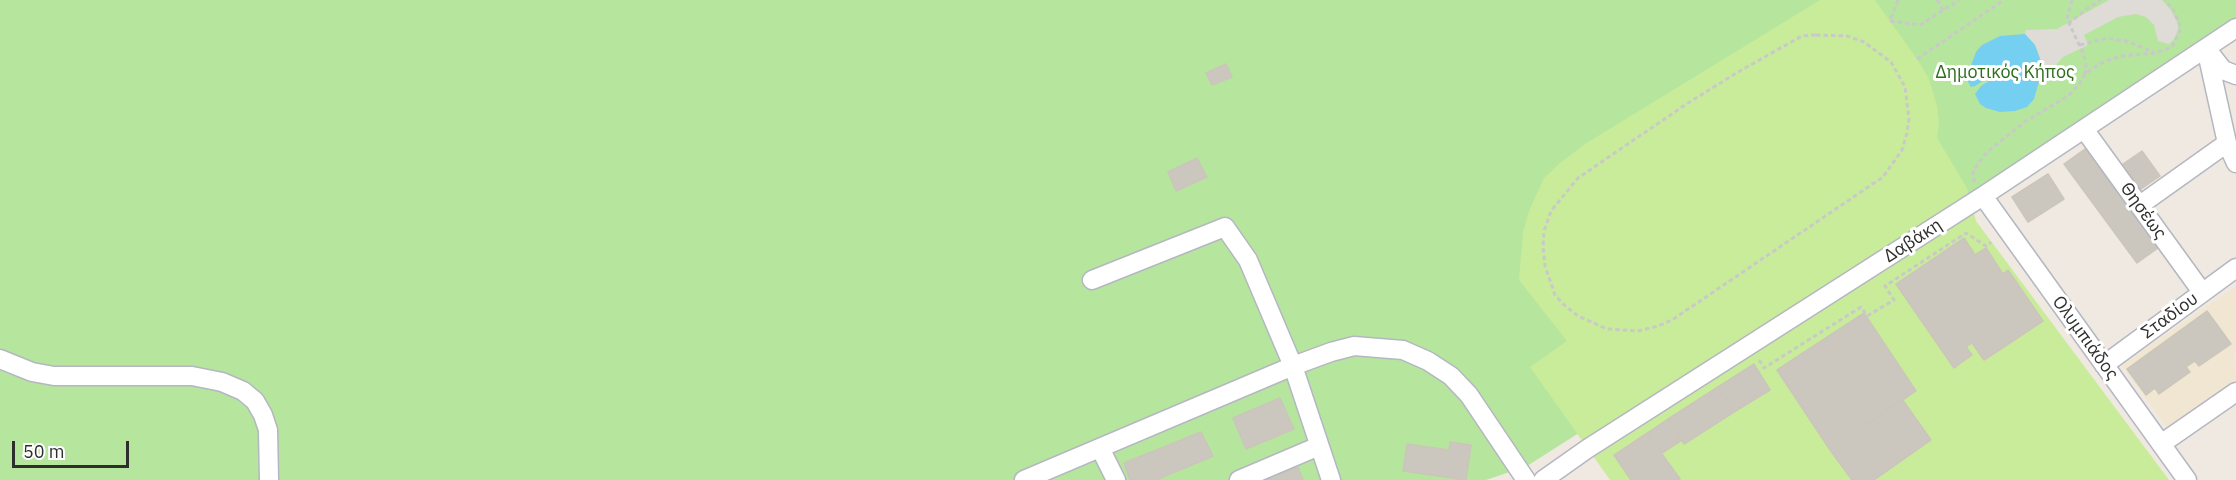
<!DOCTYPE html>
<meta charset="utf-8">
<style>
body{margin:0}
#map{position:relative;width:2236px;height:480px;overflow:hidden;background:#efe9e1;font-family:"IBM Plex Sans",sans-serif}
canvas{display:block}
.scale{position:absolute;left:12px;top:441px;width:117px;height:27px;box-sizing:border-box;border:3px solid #2e2e2e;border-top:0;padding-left:8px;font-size:18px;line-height:21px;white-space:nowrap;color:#2e2e2e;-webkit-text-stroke:4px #fff;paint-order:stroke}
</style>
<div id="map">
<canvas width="2236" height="480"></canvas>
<div class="scale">50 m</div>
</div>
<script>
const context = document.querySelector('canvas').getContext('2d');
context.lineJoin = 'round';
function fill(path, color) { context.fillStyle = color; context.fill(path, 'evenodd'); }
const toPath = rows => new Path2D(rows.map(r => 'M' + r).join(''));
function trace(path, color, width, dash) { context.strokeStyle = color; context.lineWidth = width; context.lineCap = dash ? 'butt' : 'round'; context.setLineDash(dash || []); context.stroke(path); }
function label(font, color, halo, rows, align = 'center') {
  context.font = font + ' "IBM Plex Sans",sans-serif'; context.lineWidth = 6; context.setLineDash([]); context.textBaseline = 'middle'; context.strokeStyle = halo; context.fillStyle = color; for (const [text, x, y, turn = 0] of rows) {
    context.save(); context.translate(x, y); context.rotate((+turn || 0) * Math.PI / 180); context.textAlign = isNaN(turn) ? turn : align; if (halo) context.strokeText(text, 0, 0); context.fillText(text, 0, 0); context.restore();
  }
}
const education = toPath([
 [2236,286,2236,350,2234,352,2236,381,2167,428,2122,365]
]);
const green = toPath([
 [0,0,2236,0,2236,19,1966,205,1950,197,1527,466,1486,480,0,480]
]);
const pitch = toPath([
 [1820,0,1875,0,1917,59,1929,79,1937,106,1939,122,1937,138,1967,188,1976,221,2169,480,1610,480,1530,367,1567,341,1519,280,1523,232,1529,211,1544,178,1560,163,1585,144]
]);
const plaza = toPath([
 [2109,0,2162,0,2171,10,2178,24,2178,30,2174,39,2169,44,2158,41,2154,25,2146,17,2136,14,2118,17,2084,35,2088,45,2063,57,2047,75,2042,73,2040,58,2035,45,2025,34,2026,30,2057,29]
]);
const water = toPath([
 [2025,34,2035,45,2043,67,2034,99,2027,107,2015,111,2000,112,1986,108,1980,104,1975,94,1981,86,1996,76,1998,71,1993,68,1989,70,1989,77,1975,86,1971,87,1967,80,1967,76,1976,52,1982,45,2000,36]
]);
const building = toPath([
 [1226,64,1232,77,1212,85,1206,73,1226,64],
 [2085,149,2158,248,2137,263,2064,164,2085,149],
 [2142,151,2160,176,2141,189,2123,164,2142,151],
 [1197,158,1207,177,1176,191,1168,172,1197,158],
 [2048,174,2064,199,2028,222,2012,197,2048,174],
 [1964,238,1975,255,1986,248,2003,274,2008,270,2043,321,1984,360,1972,343,1966,347,1972,355,1954,368,1896,284,1964,238],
 [2207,311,2231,344,2199,366,2195,361,2186,367,2190,372,2159,394,2155,388,2146,395,2127,369,2207,311],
 [1864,313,1916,391,1830,450,1777,370,1864,313],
 [1754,364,1770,390,1734,412,1718,387,1754,364],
 [1718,387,1734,412,1684,444,1668,419,1718,387],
 [1280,398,1294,429,1246,449,1233,418,1280,398],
 [1902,399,1931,440,1874,480,1852,480,1830,450,1902,399],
 [1668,419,1682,440,1662,453,1647,433,1668,419],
 [1201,432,1213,456,1156,480,1130,480,1124,463,1201,432],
 [1647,433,1680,479,1679,480,1631,480,1614,455,1647,433],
 [1450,442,1471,445,1466,480,1403,471,1407,444,1449,450,1450,442],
 [1298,467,1303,480,1264,480,1298,467]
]);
const path = toPath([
 [1898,0,1890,21,1920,25,1959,0],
 [1937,0,1943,10],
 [2072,0,2067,19,2084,55,2086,66,2085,74],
 [2068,24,2085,10,2101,0],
 [1816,35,1847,36,1864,42,1891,62,1905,87,1909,119,1907,133,1902,150,1883,177,1672,320,1658,326,1638,331,1607,329,1578,316,1563,304,1555,295,1545,266,1543,247,1544,231,1551,211,1578,178,1688,103,1738,72,1802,36,1816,35],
 [2080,45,2107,38,2126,41,2154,52],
 [1917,59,2004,0],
 [1975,182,1972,176,1975,168,1987,152,2026,121,2068,96,2078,86,2085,74,2101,63,2121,56,2156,53,2172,47,2181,28,2174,11,2165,0],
 [1759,360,1764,368,1861,307,1867,316,1894,300,1885,286,1966,233,1986,246,1991,242]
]);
const minor = toPath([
 [2206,48,2227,143,2236,163],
 [2209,52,2223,70,2236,75],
 [2084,129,2202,292],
 [1983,196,2187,480],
 [2140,205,2227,143],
 [1092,280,1225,227,1248,260,1293,366,1331,480],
 [0,359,32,372,54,376,192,376,222,382,243,391,255,401,263,415,268,430,269,480],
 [2104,365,2236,268],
 [2161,444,2236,392],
 [1100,448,1116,480],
 [1024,480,1293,366,1331,352,1354,346,1403,350,1428,361,1451,376,1469,395,1526,480],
 [1239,480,1319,446],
 [1543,480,1587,449,1983,196,2236,28]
]);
const parkNames = [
 ["Δημοτικός Κήπος",2005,73]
];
const streetNames = [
 ["Θησέως",2143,211,54],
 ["Δαβάκη",1913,241,-33],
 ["Σταδίου",2170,316,-36],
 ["Ολυμπιάδος",2085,338,54]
];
fill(education, '#f0e6d1');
fill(green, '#b6e59e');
fill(pitch, '#c9ec9a');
fill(plaza, '#dfdcd8');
fill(water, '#75cff0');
fill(building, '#cbc7bf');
trace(building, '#cbc5ba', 1.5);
trace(minor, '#b4b7c1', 21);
trace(path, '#c9c9c9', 3, [4.5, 3]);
trace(minor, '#fff', 18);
label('18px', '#2c6e1b', '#fff', parkNames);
label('18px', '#2e2e2e', '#fff', streetNames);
</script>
